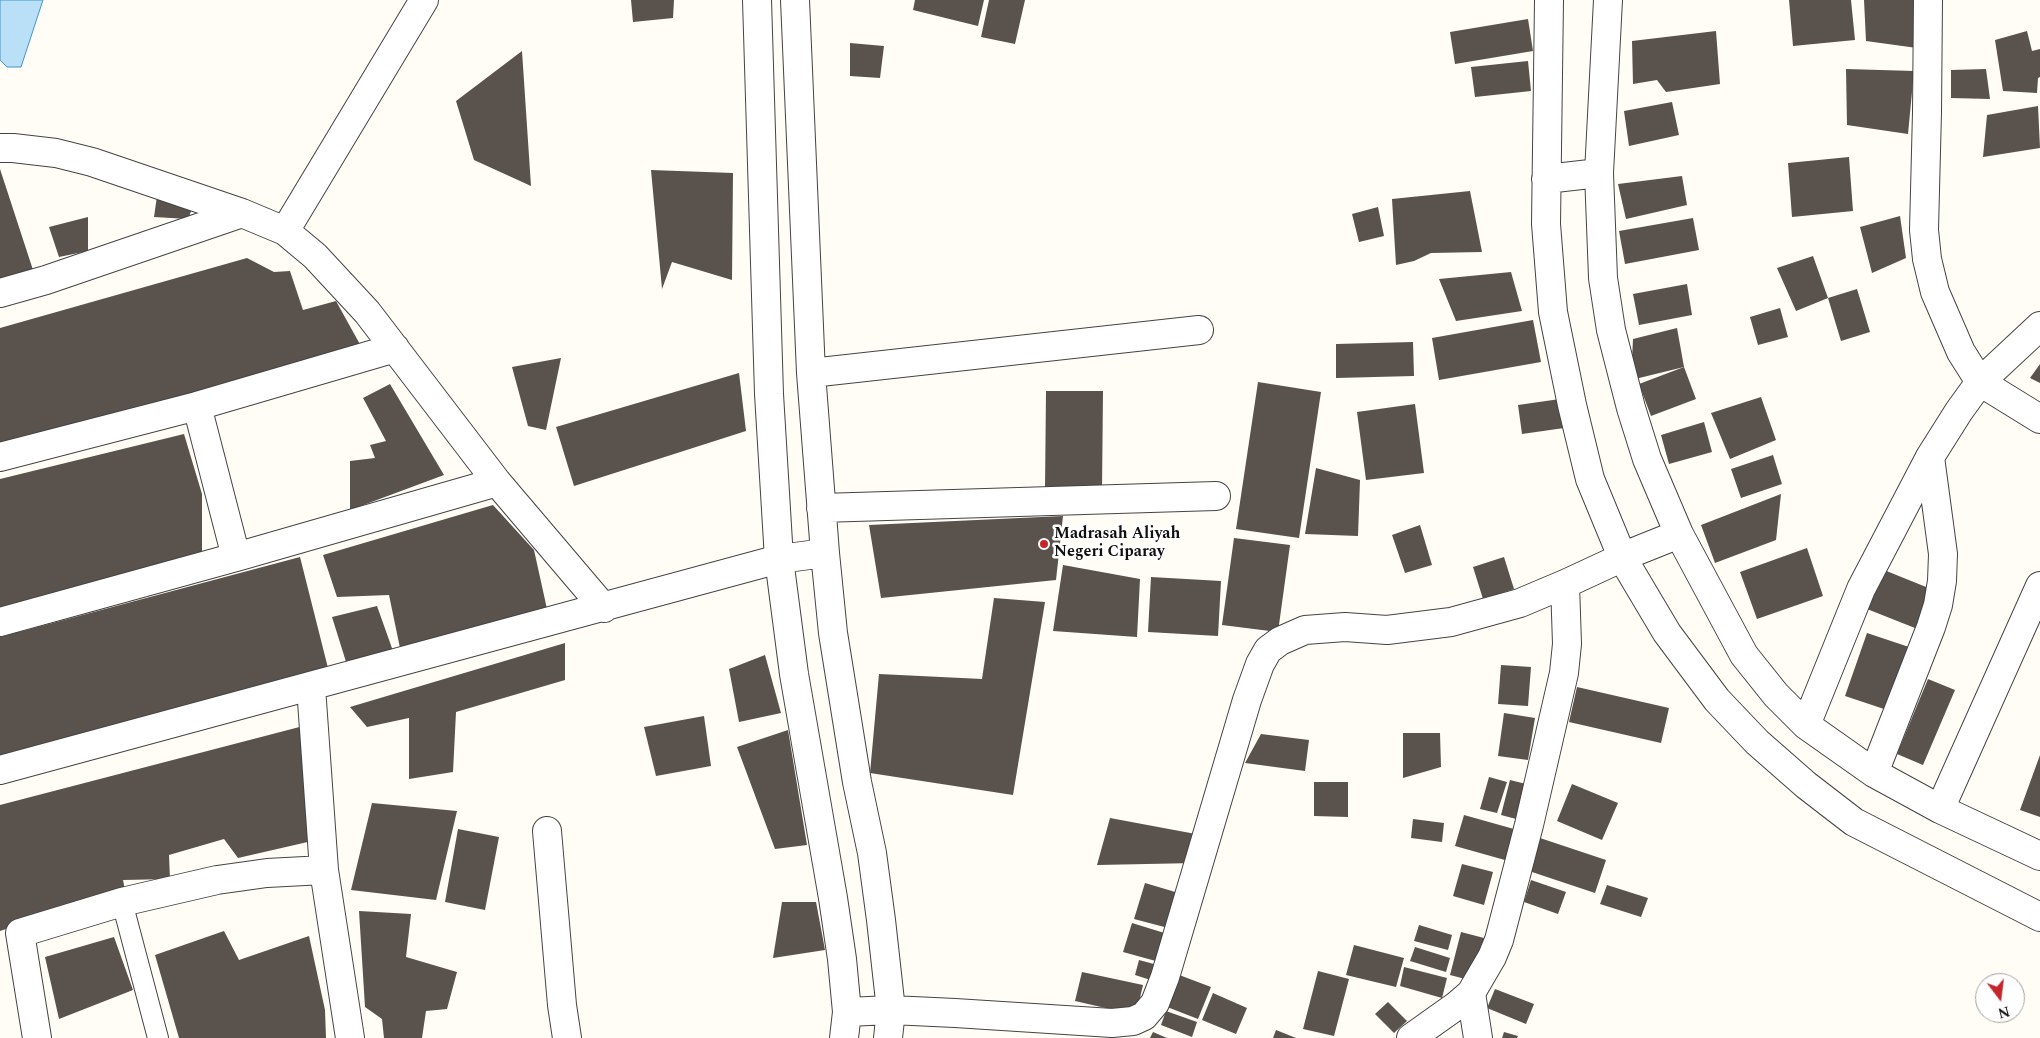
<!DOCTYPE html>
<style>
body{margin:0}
#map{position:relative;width:2040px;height:1038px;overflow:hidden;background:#fffdf5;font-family:Spectral,serif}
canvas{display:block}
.north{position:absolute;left:1975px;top:973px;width:50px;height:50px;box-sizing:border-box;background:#fff;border:1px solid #a0a0a0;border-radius:50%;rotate:165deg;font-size:14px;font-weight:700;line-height:20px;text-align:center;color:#111}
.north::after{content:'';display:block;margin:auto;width:18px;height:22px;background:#c4262e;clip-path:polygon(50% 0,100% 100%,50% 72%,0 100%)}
</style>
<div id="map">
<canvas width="2040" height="1038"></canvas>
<div class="north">N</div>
</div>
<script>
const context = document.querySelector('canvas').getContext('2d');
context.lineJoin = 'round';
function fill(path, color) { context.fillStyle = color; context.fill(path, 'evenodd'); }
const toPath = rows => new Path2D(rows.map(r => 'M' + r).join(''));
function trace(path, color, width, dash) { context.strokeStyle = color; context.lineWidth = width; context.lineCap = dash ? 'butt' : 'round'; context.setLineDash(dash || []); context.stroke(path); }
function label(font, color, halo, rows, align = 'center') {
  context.font = font + ' Spectral,serif'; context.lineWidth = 5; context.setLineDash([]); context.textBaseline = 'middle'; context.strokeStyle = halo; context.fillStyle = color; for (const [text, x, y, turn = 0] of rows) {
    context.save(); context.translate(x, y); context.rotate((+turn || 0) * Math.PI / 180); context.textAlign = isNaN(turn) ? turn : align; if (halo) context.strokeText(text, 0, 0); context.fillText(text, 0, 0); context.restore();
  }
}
const water = toPath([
 [0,0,43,0,21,67,7,67,0,60,0,0]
]);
const building = toPath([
 [631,0,674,0,673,18,633,22],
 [915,0,984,0,978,26,913,10],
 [989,0,1025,0,1015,44,981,37],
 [1789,0,1851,0,1855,40,1793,46],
 [1864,0,1916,0,1917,48,1866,41],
 [1528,19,1533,51,1455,64,1450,32],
 [1716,31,1720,84,1666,92,1657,80,1633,84,1632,41],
 [2027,31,2032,51,2040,49,2040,77,2038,78,2037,93,2003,91,1995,40],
 [850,43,884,46,880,78,850,76],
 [522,51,531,186,474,160,456,101],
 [1528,61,1531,91,1475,97,1471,67],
 [1846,69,1914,71,1908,134,1847,125],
 [1986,69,1990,99,1951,98,1951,70],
 [1672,102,1679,135,1629,146,1624,111],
 [2038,106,2040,148,1983,157,1987,115],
 [1849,157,1853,211,1792,217,1788,163],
 [0,169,33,270,0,280],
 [651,170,733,173,732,280,672,262,662,289],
 [1682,176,1687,205,1626,219,1618,184],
 [1470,191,1482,252,1431,253,1414,261,1396,265,1392,199],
 [157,196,194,204,188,219,154,217],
 [1378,207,1384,236,1359,242,1352,214],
 [1900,216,1906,258,1872,273,1860,227],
 [88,217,88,251,59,257,49,227],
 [1693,218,1699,250,1625,264,1619,231],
 [1813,256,1828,298,1796,311,1777,268],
 [247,258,274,272,290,271,303,310,336,301,362,348,0,446,0,328],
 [1511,272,1522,311,1456,321,1439,279],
 [1687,284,1692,315,1639,325,1633,294],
 [1857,289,1870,332,1841,341,1828,298],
 [1780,308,1788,337,1758,345,1750,317],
 [1533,320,1541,362,1439,380,1432,338],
 [1677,328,1684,367,1696,399,1651,416,1639,384,1684,367,1631,380,1633,339],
 [1413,342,1414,376,1336,378,1336,344],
 [561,358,546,430,528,426,512,367],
 [2040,364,2040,383,2030,378],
 [739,373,746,431,574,486,556,427],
 [1258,382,1321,392,1299,538,1236,529],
 [390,384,444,475,350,510,350,461,375,458,370,445,386,441,363,398],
 [1046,391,1103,391,1102,490,1045,489],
 [1761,397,1776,440,1730,459,1711,413],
 [1560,399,1564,428,1522,434,1518,405],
 [1415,404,1424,473,1366,480,1357,412],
 [1704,422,1712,452,1669,464,1661,435],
 [184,434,202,494,202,554,0,610,0,479],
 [1773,455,1782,484,1741,498,1731,469],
 [1316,468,1360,480,1358,536,1305,534],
 [1781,494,1776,540,1715,563,1701,525],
 [493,505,534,550,547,609,400,648,389,595,337,597,323,555],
 [1063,516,1056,580,881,598,869,525],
 [1420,525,1432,565,1405,573,1392,535],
 [1234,538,1290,545,1278,632,1222,625],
 [1807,548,1823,596,1757,619,1740,572],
 [300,557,328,668,0,758,0,637],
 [1504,557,1514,589,1483,599,1473,567],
 [1063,565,1140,579,1137,637,1053,631],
 [1884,570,1936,591,1920,630,1867,609],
 [1151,577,1221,581,1218,636,1148,632],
 [994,598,1045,602,1013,795,870,773,879,674,982,679],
 [377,606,393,651,347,665,332,617],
 [1867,633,1912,648,1890,711,1845,696],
 [565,643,565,680,456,712,453,772,409,779,409,718,367,727,350,707],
 [765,655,781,713,739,722,729,669],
 [1501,665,1531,667,1528,706,1498,704],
 [1928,679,1955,690,1923,765,1897,754],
 [1577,687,1669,708,1661,743,1569,722],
 [1504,713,1535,718,1528,760,1498,756],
 [704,716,711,766,656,776,644,727],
 [311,724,312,841,238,858,224,839,169,855,170,879,123,880,125,890,0,931,0,805],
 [788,730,807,845,775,849,737,747],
 [1403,733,1440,733,1441,767,1403,778],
 [1261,734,1309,740,1305,771,1245,763],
 [2040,755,2040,817,2020,810],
 [1489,777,1507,782,1497,813,1480,809],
 [1510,780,1530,785,1520,820,1501,815],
 [1314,782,1348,782,1348,817,1314,816],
 [1572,784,1618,803,1602,840,1557,821],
 [372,803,457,811,436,900,351,890],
 [1464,815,1521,831,1512,862,1455,846],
 [1110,818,1201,835,1196,863,1097,865],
 [1413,819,1444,823,1442,842,1411,838],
 [458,829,499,837,485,910,445,902],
 [1537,837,1606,860,1595,893,1526,870],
 [1462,864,1493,872,1484,905,1453,896],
 [1531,880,1566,892,1558,914,1524,902],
 [1145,883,1182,894,1172,929,1134,919],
 [1607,885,1648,898,1641,917,1600,904],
 [782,902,816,902,825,950,773,958],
 [359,911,411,914,406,957,457,972,447,1009,426,1011,422,1038,384,1038,382,1019,365,1007],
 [1132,923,1171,935,1163,963,1123,952],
 [1419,925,1452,935,1448,950,1414,941],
 [224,931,239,960,309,936,325,1010,326,1038,179,1038,155,955],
 [1461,932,1484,938,1473,981,1450,975],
 [114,937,133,990,59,1019,45,957],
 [1354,945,1404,958,1396,987,1346,975],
 [1415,947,1450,958,1446,972,1410,961],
 [1139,960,1165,967,1160,983,1135,975],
 [1404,967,1447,978,1442,998,1400,986],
 [1318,971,1349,979,1334,1036,1303,1029],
 [1082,972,1143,985,1136,1015,1075,1001],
 [1174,973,1211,987,1198,1019,1162,1005],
 [1495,989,1534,1004,1526,1024,1487,1008],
 [1213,993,1247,1008,1236,1034,1202,1020],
 [1388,1002,1407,1021,1394,1033,1375,1014],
 [1166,1011,1197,1022,1192,1037,1161,1025],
 [1276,1030,1296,1038,1273,1038],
 [1153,1032,1167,1038,1150,1038],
 [1504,1032,1518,1036,1517,1038,1502,1038]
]);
const lane = toPath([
 [122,902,158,1038]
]);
const street = toPath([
 [757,0,769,394,779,559,794,674,833,898,842,959,847,1012,844,1038],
 [795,0,811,373,825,553,833,633,857,782,872,853,881,920,891,1010,888,1038],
 [1549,0,1546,224,1553,312,1572,405,1590,479,1623,559,1667,633,1717,700,1757,742,1806,785,1854,822,2040,917],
 [1608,0,1599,173,1603,278,1611,330,1631,408,1647,459,1679,534,1744,655,1776,695,1806,725,1874,773,1940,809,2040,856],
 [1928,0,1927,112,1924,230,1927,259,1935,292,1961,352,1980,382,2040,419],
 [0,148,13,148,56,153,92,162,242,213,285,231,315,256,367,312,497,482,604,608],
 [1546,179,1599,173],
 [285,231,424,0],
 [0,293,46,280,242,213],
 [811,373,1199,330],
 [0,457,197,406],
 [821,508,1216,496],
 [236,557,497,482],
 [0,622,236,557,197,406,395,348],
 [311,687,324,870],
 [1806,725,1861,589,1930,457,1959,411,1980,382,2040,326],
 [0,770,779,559,825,553],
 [1874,773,1931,627,1938,605,1942,581,1943,554,1930,457],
 [1940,809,2040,586],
 [547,831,562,1005,567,1038],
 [1471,993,1478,1038],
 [847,1012,891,1010,955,1013,1112,1023,1133,1021,1144,1016,1155,1003,1165,977,1247,700,1260,664,1268,650,1280,641,1305,630,1345,627,1387,630,1451,622,1520,603,1565,584],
 [37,1038,20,933,122,902,217,880,267,873,324,870,350,1038],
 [1411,1038,1456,1006,1471,993,1492,957,1499,940,1529,825,1564,673,1567,644,1565,584,1634,552,1679,534]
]);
const markers = [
 [1044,544,5,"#c4262e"]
];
const poiNames = [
 ["Madrasah Aliyah",1054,535],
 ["Negeri Ciparay",1054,553]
];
fill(water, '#b9e0f7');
trace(water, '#3f96cf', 1);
fill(building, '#5a524d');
trace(lane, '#444', 22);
trace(street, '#444', 30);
trace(lane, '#fff', 20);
trace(street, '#fff', 28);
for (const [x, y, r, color] of markers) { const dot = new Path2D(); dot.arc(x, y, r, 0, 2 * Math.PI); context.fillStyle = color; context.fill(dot); trace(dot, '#fff', 2); }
label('bold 16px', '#111', '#fff', poiNames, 'left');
</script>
